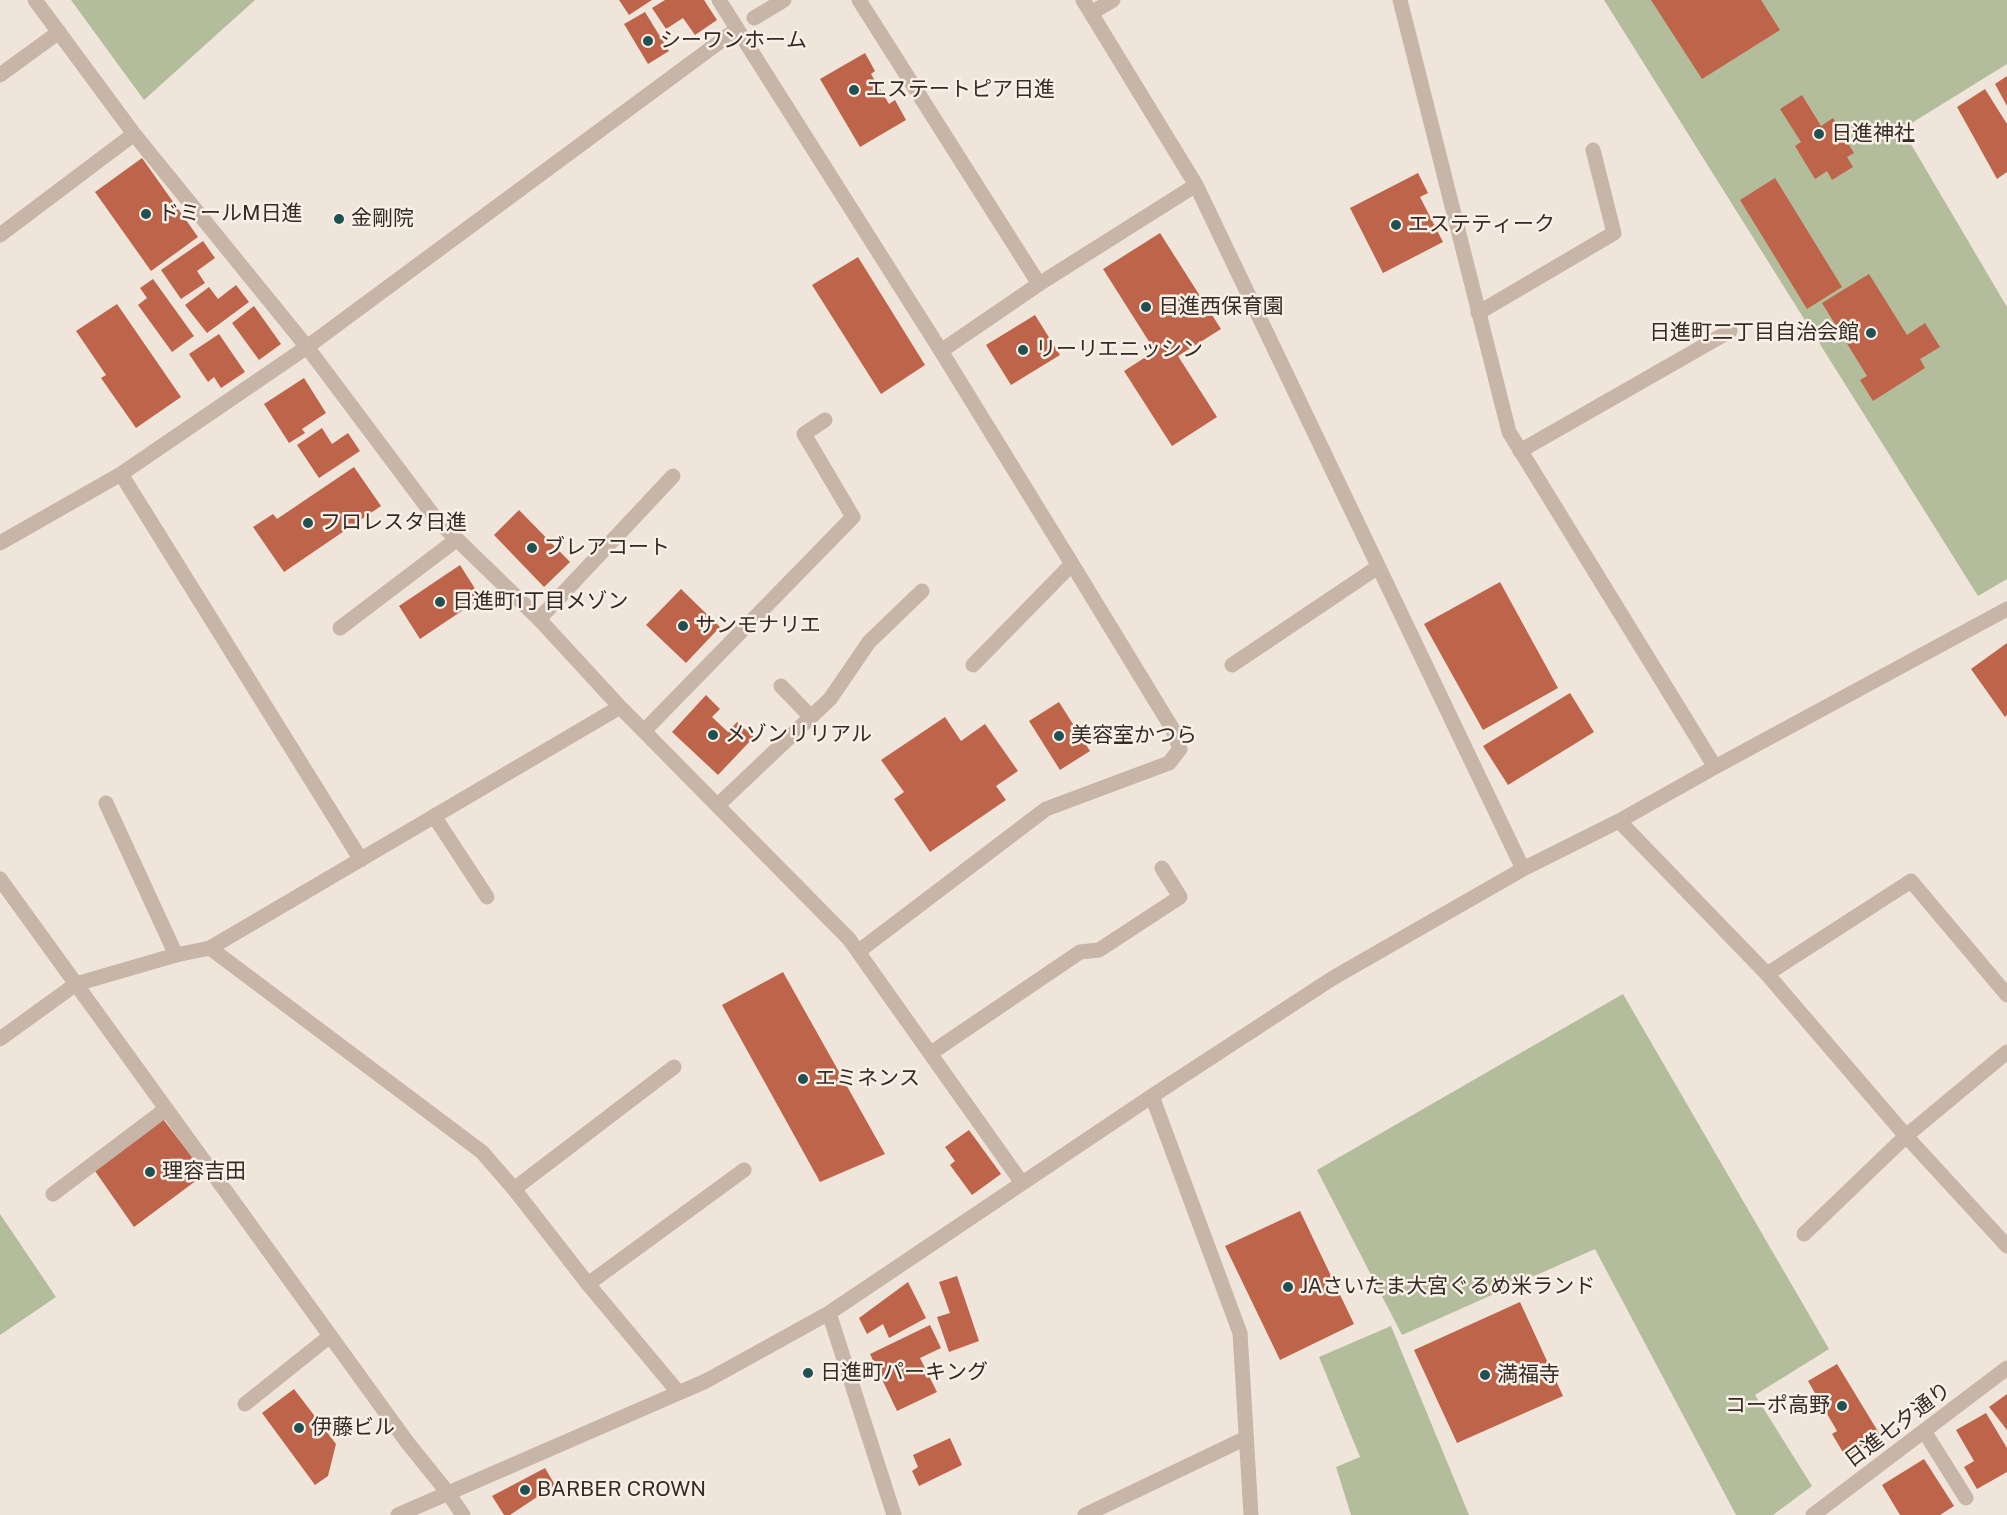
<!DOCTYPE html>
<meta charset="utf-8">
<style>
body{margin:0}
canvas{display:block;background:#f0e5da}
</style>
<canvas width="2007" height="1515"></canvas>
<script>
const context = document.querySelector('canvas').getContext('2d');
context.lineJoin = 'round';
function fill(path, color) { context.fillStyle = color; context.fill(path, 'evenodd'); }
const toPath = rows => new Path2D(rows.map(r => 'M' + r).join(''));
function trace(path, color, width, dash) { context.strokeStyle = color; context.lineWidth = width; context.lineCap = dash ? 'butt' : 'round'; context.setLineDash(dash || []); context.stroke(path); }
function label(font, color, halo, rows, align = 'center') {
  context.font = font + ' "Public Sans","Noto Sans JP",sans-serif'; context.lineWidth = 5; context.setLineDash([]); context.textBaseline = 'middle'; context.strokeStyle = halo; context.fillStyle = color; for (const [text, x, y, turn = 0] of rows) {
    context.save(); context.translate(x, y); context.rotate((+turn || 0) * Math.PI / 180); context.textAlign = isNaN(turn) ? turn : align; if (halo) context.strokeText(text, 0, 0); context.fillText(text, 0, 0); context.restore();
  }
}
const green = toPath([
 [71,0,255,0,144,100],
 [1604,0,2007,0,2007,64,1902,129,2007,307,2007,579,1978,596],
 [1623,994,1829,1349,1755,1395,1812,1486,1773,1515,1736,1515,1595,1249,1402,1335,1317,1170],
 [0,1214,56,1297,0,1335],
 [1391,1326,1469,1515,1351,1515,1336,1467,1360,1457,1319,1357]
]);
const building = toPath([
 [619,0,652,0,629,15],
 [665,0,704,0,717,20,695,35,683,18,666,29,652,8],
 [1651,0,1761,0,1780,30,1702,79],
 [645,12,669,51,648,64,624,24],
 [865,53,875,71,871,74,889,104,895,100,906,120,860,147,820,79],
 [2007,76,2007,106,1995,84],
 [1985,89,2007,124,2007,172,1997,179,1957,107],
 [1802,95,1821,126,1833,118,1854,153,1847,157,1853,167,1832,180,1827,171,1815,179,1795,146,1801,142,1780,109],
 [142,158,198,237,151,271,95,192],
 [1418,173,1428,193,1420,197,1443,242,1383,273,1350,208],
 [1775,178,1842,287,1807,309,1740,200],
 [1160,233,1221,329,1178,356,1217,417,1172,446,1124,371,1155,351,1103,269],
 [203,241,215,258,197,271,205,283,181,299,161,270],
 [858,257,925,365,881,394,812,285],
 [1869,274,1907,335,1925,323,1940,347,1920,359,1925,368,1873,401,1860,380,1867,376,1822,303],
 [153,279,194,336,172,352,138,305,147,298,140,288],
 [236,285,249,302,207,333,185,305,209,287,218,299],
 [117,304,181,397,136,428,101,378,106,375,76,331],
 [254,306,281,344,259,360,232,323],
 [1035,315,1060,355,1011,385,986,345],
 [219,334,245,372,221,388,214,377,208,382,189,354],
 [304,378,326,413,302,429,305,433,289,443,264,404],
 [322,428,332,444,348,433,360,451,319,478,297,445],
 [354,467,381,506,284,572,253,527,273,514,277,519],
 [519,510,570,562,544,587,494,535],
 [460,565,481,598,420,639,399,606],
 [1500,582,1558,688,1483,730,1424,624],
 [681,589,720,627,686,663,646,625],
 [2007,643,2007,715,2005,717,1971,669],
 [1570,693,1594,732,1508,785,1483,746],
 [706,695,720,709,712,717,728,732,737,722,754,737,718,775,672,732],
 [1059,702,1090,751,1060,770,1029,721],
 [945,717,961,741,985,724,1018,771,996,786,1006,800,930,852,894,799,904,792,881,760],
 [783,972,885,1154,820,1182,722,1005],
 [163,1119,205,1174,134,1227,95,1171],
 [969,1130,1001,1174,972,1195,950,1165,955,1161,945,1147],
 [1300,1211,1354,1324,1280,1360,1225,1246],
 [957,1276,979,1341,949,1352,937,1317,950,1313,939,1282],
 [908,1282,926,1318,889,1338,883,1324,867,1334,859,1318],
 [1520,1302,1563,1396,1457,1443,1414,1350],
 [930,1325,941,1348,920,1358,937,1392,897,1411,870,1354],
 [1837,1364,1882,1438,1847,1459,1832,1434,1837,1431,1808,1381],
 [294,1389,336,1444,328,1476,315,1485,262,1413],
 [2007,1394,2007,1430,1989,1407],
 [1986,1413,2007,1448,2007,1472,1977,1489,1964,1467,1974,1461,1956,1430],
 [950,1438,962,1465,919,1486,912,1471,918,1467,913,1455],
 [1924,1459,1954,1506,1940,1515,1900,1515,1882,1485],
 [545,1468,555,1485,510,1515,504,1515,492,1496]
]);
const lane = toPath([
 [859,0,1039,284],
 [1091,13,1113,0],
 [754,18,784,0],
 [0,75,59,32],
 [1478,313,1614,233,1593,150],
 [1520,451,1730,331],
 [539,619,673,476],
 [340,628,456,540],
 [973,665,1072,564],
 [1232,665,1378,567],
 [781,686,811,717],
 [644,731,853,517,804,434,825,420],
 [106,803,176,955],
 [718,805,830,699,869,642,922,591],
 [434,816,487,897],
 [1767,974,1911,881,2007,995],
 [931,1053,1080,952,1099,950,1180,897,1162,868],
 [514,1189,674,1067],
 [53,1194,166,1109],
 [1804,1234,1906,1136,2007,1052],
 [588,1284,744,1170],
 [245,1404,330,1336],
 [1924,1431,1966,1498],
 [1085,1515,1246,1438]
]);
const street = toPath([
 [35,0,134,134,307,347,436,519,539,619,620,707,849,939,1022,1183],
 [719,0,941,351,1072,564,1172,728,1180,749,1169,763,1046,809,859,951],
 [1083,0,1196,185,1523,869],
 [1400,0,1509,432,1715,767],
 [0,235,134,134],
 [941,351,1039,284,1196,185],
 [121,474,361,860],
 [0,543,121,474,307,347,737,29],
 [1619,821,1767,974,1906,1136,2007,1246],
 [0,879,407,1442,448,1493,463,1515],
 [210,948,482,1152,514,1189,588,1284,678,1392],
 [0,1039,76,984,176,955,210,948,620,707],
 [1152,1096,1240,1333,1251,1515],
 [829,1313,894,1515],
 [398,1515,706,1381,829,1313,1152,1096,1333,978,1523,869,1619,821,1715,767,2007,609],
 [1813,1515,2007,1368]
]);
const markers = [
 [648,41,6,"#205052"],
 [854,90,6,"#205052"],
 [1819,134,6,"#205052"],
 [146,214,6,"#205052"],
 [339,219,6,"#205052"],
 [1396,225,6,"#205052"],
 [1146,307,6,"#205052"],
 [1871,333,6,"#205052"],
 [1023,350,6,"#205052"],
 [308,523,6,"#205052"],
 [532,548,6,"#205052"],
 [440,602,6,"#205052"],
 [683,626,6,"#205052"],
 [713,735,6,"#205052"],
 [1059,736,6,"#205052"],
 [803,1079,6,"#205052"],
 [150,1172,6,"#205052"],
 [1288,1287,6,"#205052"],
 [808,1373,6,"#205052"],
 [1485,1375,6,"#205052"],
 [1842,1406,6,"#205052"],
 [299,1428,6,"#205052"],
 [525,1490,6,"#205052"]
];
const poiNames = [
 ["シーワンホーム",660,41],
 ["エステートピア日進",866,90],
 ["日進神社",1831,134],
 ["ドミールM日進",158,214],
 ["金剛院",351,219],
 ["エステティーク",1408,225],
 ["日進西保育園",1158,307],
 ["日進町二丁目自治会館",1859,333,"right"],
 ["リーリエニッシン",1035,350],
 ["フロレスタ日進",320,523],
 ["ブレアコート",544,548],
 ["日進町1丁目メゾン",452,602],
 ["サンモナリエ",695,626],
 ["メゾンリリアル",725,735],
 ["美容室かつら",1071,736],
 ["エミネンス",815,1079],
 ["理容吉田",162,1172],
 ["JAさいたま大宮ぐるめ米ランド",1300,1287],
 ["日進町パーキング",820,1373],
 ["満福寺",1497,1375],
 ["コーポ高野",1830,1406,"right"],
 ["伊藤ビル",311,1428],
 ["BARBER CROWN",537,1490]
];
const streetNames = [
 ["日進七夕通り",1898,1425,-37]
];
fill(green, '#b3bd9b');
fill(building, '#be644a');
trace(lane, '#c7b5a7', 15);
trace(street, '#c7b5a7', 15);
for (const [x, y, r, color] of markers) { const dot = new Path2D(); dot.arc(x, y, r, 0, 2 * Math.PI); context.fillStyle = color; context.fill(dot); trace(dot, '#f8efe6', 2); }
label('21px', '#342b27', '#f8efe6', poiNames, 'left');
label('21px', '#342b27', '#f8efe6', streetNames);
</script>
